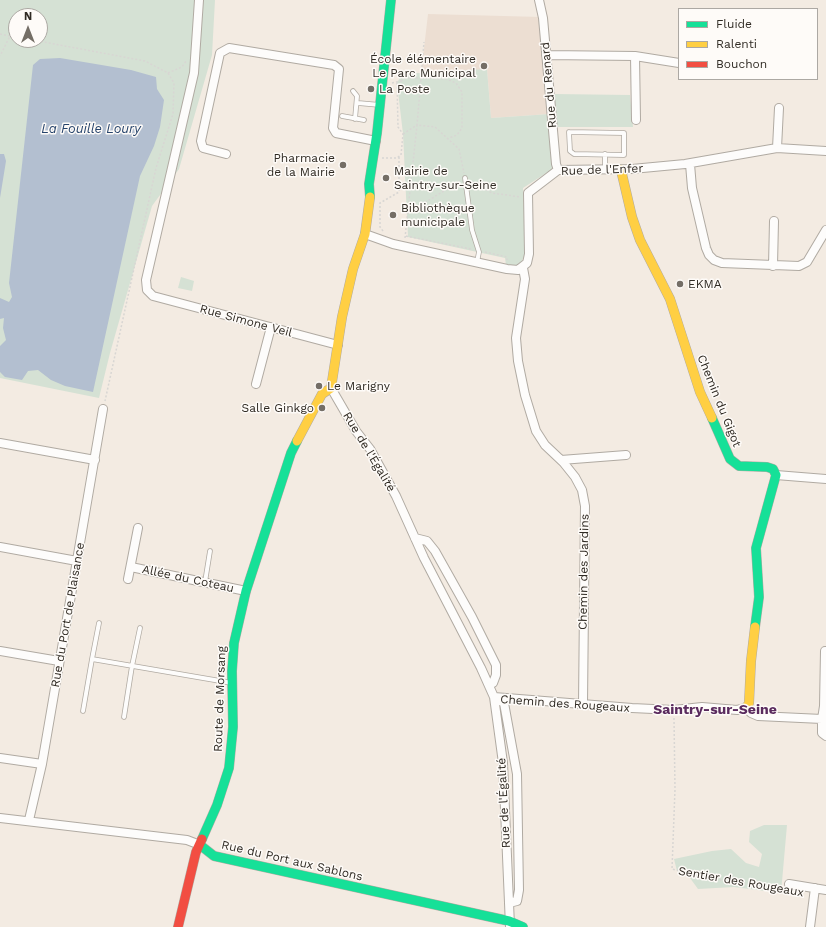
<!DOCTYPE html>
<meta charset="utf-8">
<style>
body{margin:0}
#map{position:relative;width:826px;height:927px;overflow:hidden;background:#f3ebe2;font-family:"Work Sans",sans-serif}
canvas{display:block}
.legend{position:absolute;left:678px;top:8px;width:140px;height:72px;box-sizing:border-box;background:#fefbf8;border:1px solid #aca8a3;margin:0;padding:5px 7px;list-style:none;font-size:12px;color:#302b24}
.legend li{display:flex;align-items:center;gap:8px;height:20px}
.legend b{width:20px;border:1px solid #aca8a3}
.north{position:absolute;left:8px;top:8px;width:40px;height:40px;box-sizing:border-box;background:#fefbf8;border:1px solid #aca8a3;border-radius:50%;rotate:0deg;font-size:11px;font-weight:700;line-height:16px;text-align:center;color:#302b24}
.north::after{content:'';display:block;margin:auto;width:14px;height:18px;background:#746e66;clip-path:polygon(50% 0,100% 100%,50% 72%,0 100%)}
</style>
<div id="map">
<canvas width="826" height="927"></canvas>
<ul class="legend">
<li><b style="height:5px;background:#16e098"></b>Fluide</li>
<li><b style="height:5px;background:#ffcf43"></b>Ralenti</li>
<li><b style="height:5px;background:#f24e42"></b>Bouchon</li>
</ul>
<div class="north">N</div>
</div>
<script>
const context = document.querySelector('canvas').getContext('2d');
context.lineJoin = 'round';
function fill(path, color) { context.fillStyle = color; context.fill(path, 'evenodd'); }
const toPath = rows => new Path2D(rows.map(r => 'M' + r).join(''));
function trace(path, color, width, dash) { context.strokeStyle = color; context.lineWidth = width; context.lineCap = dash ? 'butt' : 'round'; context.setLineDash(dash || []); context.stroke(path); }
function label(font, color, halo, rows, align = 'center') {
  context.font = font + ' "Work Sans",sans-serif'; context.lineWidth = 3; context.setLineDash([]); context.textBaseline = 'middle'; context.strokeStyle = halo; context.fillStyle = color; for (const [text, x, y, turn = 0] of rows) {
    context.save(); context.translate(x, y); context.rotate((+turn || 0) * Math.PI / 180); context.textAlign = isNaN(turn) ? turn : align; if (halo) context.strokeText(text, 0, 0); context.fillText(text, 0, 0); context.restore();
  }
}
const education = toPath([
 [428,14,541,17,550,114,491,118,487,69,421,74]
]);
const green = toPath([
 [0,0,215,0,212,55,179,169,152,206,110,353,99,398,0,378],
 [16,16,40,16,40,40,16,40],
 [487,69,491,118,550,114,554,168,523,188,526,251,521,263,517,265,506,265,505,258,408,237,403,134,397,83,402,74],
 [554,94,630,95,633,127,557,127],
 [181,277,194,281,192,291,178,288],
 [764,825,787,825,781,893,734,887,698,889,690,878,677,871,674,859,712,851,731,849,746,863,759,867,762,854,749,842,750,831]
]);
const water = toPath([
 [60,58,131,70,156,77,157,89,164,100,160,127,154,146,140,176,93,392,65,386,51,380,38,370,28,371,22,380,5,377,0,372,0,346,6,340,3,328,4,318,0,319,0,298,9,302,12,297,9,283,33,65,40,59],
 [0,154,4,154,6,161,0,198]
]);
const path = toPath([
 [0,34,10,36,0,56],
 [10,36,16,37],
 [33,40,145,61,168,73,174,83,173,114,156,168,105,401],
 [168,73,182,67,186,61],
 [401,81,406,78,421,78,424,42],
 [392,83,401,81,402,72],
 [403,134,417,125,421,78,446,79,456,83,462,92,462,128,457,135,449,138],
 [382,158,397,158,401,155,403,134,398,127,397,83],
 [472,182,492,193,521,197],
 [408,213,460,181],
 [383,231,380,227,380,203,399,192,399,157],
 [406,236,471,249],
 [405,238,417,125,435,127,459,149,464,173],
 [485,252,507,257,507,260],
 [674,718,675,789,672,869,729,882,783,889]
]);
const lane = toPath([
 [353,91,357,96,355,119],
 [358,103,380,105],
 [342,116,364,120],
 [569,132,624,133,624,155,574,154,570,151,569,132],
 [605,154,605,169],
 [465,178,472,230,479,252,477,262],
 [205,582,210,551],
 [99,623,92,659,232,683],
 [83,711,92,659],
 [124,717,132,666,140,628]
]);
const street = toPath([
 [199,0,194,73,146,280,147,290,153,296,338,345],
 [539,0,543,18,556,164,558,170],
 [546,55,635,56,679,63],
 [635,56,636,120],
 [777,148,779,108],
 [226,154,203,148,201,141,220,53,229,48,334,65,339,69,333,128,336,133,376,141],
 [690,164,692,188,706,248,709,255,714,260,722,263,799,266,807,262,826,230],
 [365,234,393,244,507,269,518,270,527,263,529,254,528,193,558,170,632,169,685,164,777,148,826,151],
 [773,266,774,221],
 [523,268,525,279,516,338,518,361,525,395,536,431,545,445,563,462,575,477,582,490,585,506,583,704],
 [256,384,271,327],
 [331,388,356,431,370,449,396,496,424,558,481,668,494,697,503,763,510,926],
 [0,443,95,460],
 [561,460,626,455],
 [776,475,826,479],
 [415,538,427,541,435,551,472,617,496,665,496,675,493,683,489,685],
 [0,547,77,561],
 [131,567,246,591],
 [128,579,138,528],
 [0,651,59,661],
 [494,697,632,708,674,710,702,707,737,710,746,708,751,713,758,716,822,719,822,733,826,736],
 [497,699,504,703,517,774,519,890,517,901,509,903],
 [822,719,824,706,825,651],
 [0,758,42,764],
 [0,818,187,840,200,845],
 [29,820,42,764,103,409],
 [789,884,826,890],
 [810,927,815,888]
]);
const fast = toPath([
 [370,197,369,184,377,133,391,0],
 [712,418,730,459,739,466,767,467,773,469,776,475,756,548,759,597,755,627],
 [202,839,217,805,229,768,233,727,232,671,234,643,246,591,291,453,297,441],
 [200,845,214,856,509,921,523,927]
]);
const slow = toPath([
 [621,170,632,217,640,240,670,299,700,392,712,418],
 [297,441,322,394,331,388,342,317,353,269,365,234,370,197],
 [746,708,749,703,751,661,755,627]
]);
const jam = toPath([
 [178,927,196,852,202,839]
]);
const markers = [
 [484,66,4,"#746e66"],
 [371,89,4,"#746e66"],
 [343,165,4,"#746e66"],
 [386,178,4,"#746e66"],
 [393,215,4,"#746e66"],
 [680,284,4,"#746e66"],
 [319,386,4,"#746e66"],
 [322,408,4,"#746e66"]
];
const poiNames = [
 ["École élémentaire",476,59,"right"],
 ["Le Parc Municipal",476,73,"right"],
 ["La Poste",379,89],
 ["Pharmacie",335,158,"right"],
 ["de la Mairie",335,172,"right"],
 ["Mairie de",394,171],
 ["Saintry-sur-Seine",394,185],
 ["Bibliothèque",401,208],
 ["municipale",401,222],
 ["EKMA",688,284],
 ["Le Marigny",327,386],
 ["Salle Ginkgo",314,408,"right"]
];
const streetNames = [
 ["Rue du Renard",549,85,-95],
 ["Rue de l'Enfer",602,170,-2],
 ["Rue Simone Veil",246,321,15],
 ["Chemin du Gigot",719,401,68],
 ["Rue de l'Égalité",369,452,59],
 ["Chemin des Jardins",584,572,-89],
 ["Allée du Coteau",188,579,12],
 ["Rue du Port de Plaisance",68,615,-80],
 ["Route de Morsang",220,699,-88],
 ["Chemin des Rougeaux",565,704,4],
 ["Rue de l'Égalité",504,803,-93],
 ["Rue du Port aux Sablons",292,861,13],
 ["Sentier des Rougeaux",741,882,10]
];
const waterNames = [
 ["La Fouille Loury",91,129]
];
const quarterNames = [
 ["Saintry-sur-Seine",715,710]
];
fill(education, '#ecded2');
fill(green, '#d5e1d4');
fill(water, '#b3bfd0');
trace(lane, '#b0aaa2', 5.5);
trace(street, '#b0aaa2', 10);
trace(fast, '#b0aaa2', 10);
trace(slow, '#b0aaa2', 10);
trace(jam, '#b0aaa2', 10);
trace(path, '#d8d6d3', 1.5, [2, 2]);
trace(lane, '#fdfcfb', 4);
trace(street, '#fdfcfb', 8);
trace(fast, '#16e098', 9);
trace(slow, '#ffcf43', 9);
trace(jam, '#f24e42', 9);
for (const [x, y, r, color] of markers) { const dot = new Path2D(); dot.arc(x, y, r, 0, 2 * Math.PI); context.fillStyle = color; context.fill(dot); trace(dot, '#fefbf8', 1.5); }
label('12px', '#302b24', '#fefbf8', poiNames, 'left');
label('12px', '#302b24', '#fefbf8', streetNames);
label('italic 13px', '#26436b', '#fefbf8', waterNames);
label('bold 14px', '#5a2b5e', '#fefbf8', quarterNames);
</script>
